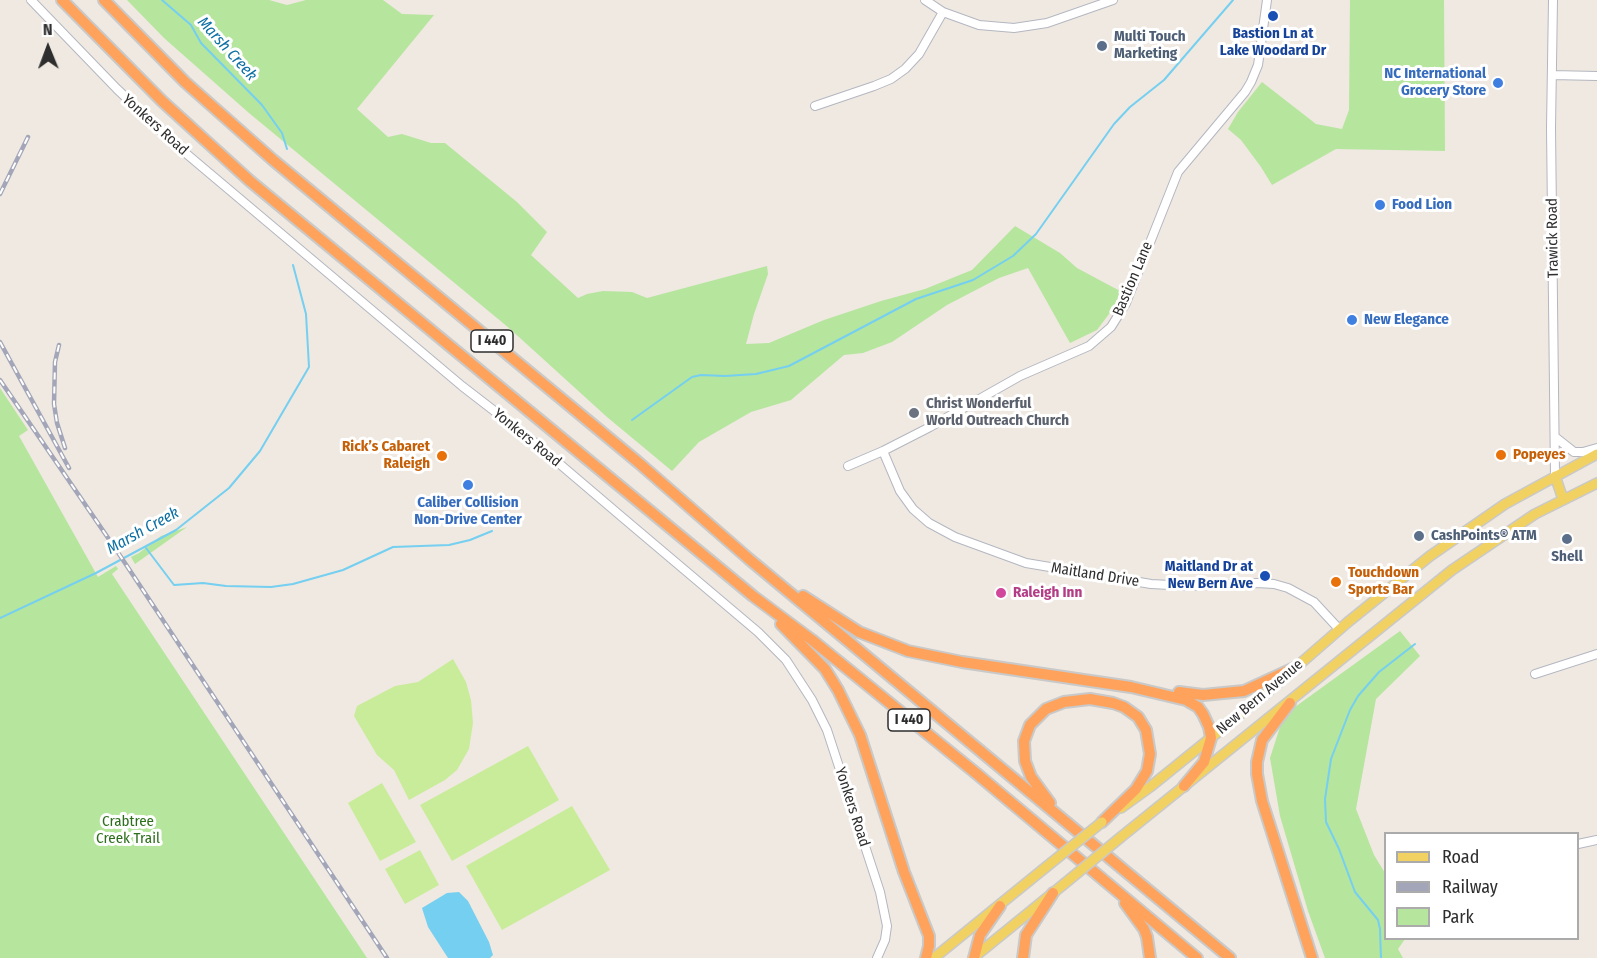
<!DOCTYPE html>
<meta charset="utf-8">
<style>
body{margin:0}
#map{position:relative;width:1597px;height:958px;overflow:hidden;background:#efe9e1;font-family:"Fira Sans Condensed",sans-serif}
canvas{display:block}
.legend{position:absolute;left:1384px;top:832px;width:195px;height:108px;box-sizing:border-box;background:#fff;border:2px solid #ababab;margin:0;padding:8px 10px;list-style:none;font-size:18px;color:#2e2e2e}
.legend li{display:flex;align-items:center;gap:12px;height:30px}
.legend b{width:30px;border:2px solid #ababab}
.north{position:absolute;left:18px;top:18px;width:60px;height:60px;-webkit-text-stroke:4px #fff;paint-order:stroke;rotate:359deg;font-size:16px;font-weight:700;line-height:24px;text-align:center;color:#2e2e2e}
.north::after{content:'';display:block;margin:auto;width:21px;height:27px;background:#2e2e2e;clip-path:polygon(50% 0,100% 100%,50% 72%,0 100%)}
</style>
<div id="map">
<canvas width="1597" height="958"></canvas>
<ul class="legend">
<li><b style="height:8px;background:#f2d163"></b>Road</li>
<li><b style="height:8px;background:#a3a6b8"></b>Railway</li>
<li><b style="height:16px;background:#b6e59e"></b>Park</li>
</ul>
<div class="north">N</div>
</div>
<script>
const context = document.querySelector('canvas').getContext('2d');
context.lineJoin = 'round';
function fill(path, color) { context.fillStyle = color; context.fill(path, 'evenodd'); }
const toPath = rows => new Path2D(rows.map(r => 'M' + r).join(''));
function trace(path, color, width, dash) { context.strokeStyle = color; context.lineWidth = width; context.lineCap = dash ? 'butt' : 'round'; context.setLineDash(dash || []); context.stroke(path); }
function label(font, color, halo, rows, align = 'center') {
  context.font = font + ' "Fira Sans Condensed",sans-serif'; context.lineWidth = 6; context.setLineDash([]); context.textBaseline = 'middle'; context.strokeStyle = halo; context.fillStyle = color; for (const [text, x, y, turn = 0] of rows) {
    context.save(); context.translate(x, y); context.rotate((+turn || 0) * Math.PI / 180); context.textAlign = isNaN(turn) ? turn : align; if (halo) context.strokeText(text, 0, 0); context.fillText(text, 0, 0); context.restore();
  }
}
const green = toPath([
 [127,0,269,0,287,5,306,0,383,0,402,14,434,15,357,109,388,137,402,134,431,143,445,143,517,202,547,232,531,255,578,298,587,294,603,291,632,292,647,298,767,266,768,274,754,314,746,344,769,343,824,320,881,301,925,289,972,270,1015,226,1060,253,1077,268,1120,291,1115,306,1097,330,1070,343,1028,268,999,278,947,305,892,342,863,353,844,355,791,400,751,412,699,442,672,471,607,417,509,328,249,113,164,38],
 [1350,0,1444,0,1445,151,1336,149,1272,185,1261,167,1241,140,1228,129,1238,112,1262,82,1316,124,1342,129,1349,110],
 [0,388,28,430,19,436,98,577,116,566,118,569,112,574,367,958,0,958],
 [187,527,135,564,131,557,139,553,161,536],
 [1400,631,1420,656,1376,699,1356,809,1374,855,1385,873,1386,938,1405,939,1398,949,1403,958,1325,958,1308,911,1280,816,1270,758,1280,727,1295,707]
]);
const pitch = toPath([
 [453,659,466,682,471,700,473,723,469,749,457,770,445,780,409,800,394,770,377,755,354,716,357,706,395,686,418,682],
 [528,746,559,800,452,861,420,805],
 [382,783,416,842,380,861,348,803],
 [572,806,610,870,502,930,466,866],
 [420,850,439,885,405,904,385,869]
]);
const water = toPath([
 [459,892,468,901,489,942,493,955,490,958,448,958,428,927,422,908,447,893]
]);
const stream = toPath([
 [162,0,191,25,201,43,262,105,282,133,287,149],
 [632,420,692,377,701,375,725,376,756,374,789,366,916,299,973,280,1013,256,1036,234,1114,124,1130,107,1164,80,1233,0],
 [146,548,174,585,203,583,226,586,271,587,293,584,343,570,393,547,449,545,470,540,492,531],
 [0,618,96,573,176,530,229,488,260,451,309,367,306,314,293,265],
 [1381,958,1380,929,1378,920,1355,892,1339,849,1326,822,1325,799,1331,759,1350,710,1358,696,1379,672,1415,644]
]);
const minor = toPath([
 [31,0,117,89,176,145,462,386,528,437,622,517,758,632,786,660,812,700,827,730,880,892,887,926,885,940,877,958],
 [925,0,943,12,979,25,1014,28,1047,23,1113,0],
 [1553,0,1551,128,1555,476],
 [1552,75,1597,76],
 [815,106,874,86,891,79,905,69,919,54,943,12],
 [1555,437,1574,452,1583,452,1597,448],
 [883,451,900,491,913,509,929,523,955,537,1026,563,1151,584,1189,586,1257,583,1274,584,1288,588,1314,602,1339,629],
 [848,466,883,451,930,427,1020,376,1089,346,1111,327,1126,303,1178,172,1245,92,1251,82,1258,65,1267,0],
 [1535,674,1597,654],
 [1578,844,1597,840]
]);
const major = toPath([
 [1555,476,1563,499],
 [1121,808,1150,787,1270,690,1348,622,1430,556,1505,504,1597,454],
 [1121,837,1452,570,1535,514,1597,483],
 [934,958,1046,867],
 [973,958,1064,884]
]);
const highway = toPath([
 [62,0,162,101,250,181,753,596,812,640,977,774,1197,958],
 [104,0,185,82,273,160,639,463,749,559,1230,958],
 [803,596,859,632,908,651,962,662,1131,687,1186,700,1198,707,1203,714,1209,727,1211,738,1204,762,1184,786],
 [781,624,825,669,838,690,860,735,904,872,929,936,929,946,926,958],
 [1179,692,1203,695,1244,691,1294,668],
 [1290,703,1262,740,1257,762,1257,774,1262,801,1312,958],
 [1050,803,1031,777,1025,761,1024,741,1030,725,1046,709,1064,702,1090,699,1113,703,1124,707,1138,717,1146,730,1150,754,1147,771,1136,789,1102,822],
 [1125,903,1144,929,1147,937,1150,958],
 [974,958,980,935,1000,906],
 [1023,958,1026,935,1053,893]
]);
const rail = toPath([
 [0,194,28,137],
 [0,342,69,468],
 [59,345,55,362,54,404,57,423,65,448],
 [0,380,117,551,387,958]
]);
const majorBridge = toPath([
 [1046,867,1102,822],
 [1064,884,1121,837]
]);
const markers = [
 [1273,16,6,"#1a4fb4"],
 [1102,46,6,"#5c6f8a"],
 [1498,83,6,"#3f7fe0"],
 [1380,205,6,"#3f7fe0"],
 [1352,320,6,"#3f7fe0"],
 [914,413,6,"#6b7280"],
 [1501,455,6,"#e8710a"],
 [442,456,6,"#e8710a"],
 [468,485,6,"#3f7fe0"],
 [1419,536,6,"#5c6f8a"],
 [1567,539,6,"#5c6f8a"],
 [1265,576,6,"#1a4fb4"],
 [1336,582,6,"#e8710a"],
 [1001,593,6,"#d1479c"]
];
const shields = [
 [492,341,42],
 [909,720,42]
];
const shieldNames = [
 ["I 440",492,341],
 ["I 440",909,720]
];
const transitNames = [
 ["Bastion Ln at",1273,34],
 ["Lake Woodard Dr",1273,51],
 ["Maitland Dr at",1253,567,"right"],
 ["New Bern Ave",1253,584,"right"]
];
const serviceNames = [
 ["Multi Touch",1114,37],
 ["Marketing",1114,54],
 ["CashPoints® ATM",1431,536],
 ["Shell",1567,557,"center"]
];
const shopNames = [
 ["NC International",1486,74,"right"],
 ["Grocery Store",1486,91,"right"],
 ["Food Lion",1392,205],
 ["New Elegance",1364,320],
 ["Caliber Collision",468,503,"center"],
 ["Non-Drive Center",468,520,"center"]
];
const streetNames = [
 ["Yonkers Road",155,125,42],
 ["Trawick Road",1553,238,-91],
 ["Bastion Lane",1133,279,-67],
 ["Yonkers Road",527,438,39],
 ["Maitland Drive",1095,575,9],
 ["New Bern Avenue",1260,697,-40],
 ["Yonkers Road",852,807,72]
];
const worshipNames = [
 ["Christ Wonderful",926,404],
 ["World Outreach Church",926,421]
];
const foodNames = [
 ["Rick’s Cabaret",430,447,"right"],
 ["Raleigh",430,464,"right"],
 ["Popeyes",1513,455],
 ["Touchdown",1348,573],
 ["Sports Bar",1348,590]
];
const hotelNames = [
 ["Raleigh Inn",1013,593]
];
const parkNames = [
 ["Crabtree",128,822],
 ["Creek Trail",128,839]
];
const waterNames = [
 ["Marsh Creek",227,49,48],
 ["Marsh Creek",143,531,-29]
];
fill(green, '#b6e59e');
fill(pitch, '#c9ec9a');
fill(water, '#75cff0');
trace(stream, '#75cff0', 2);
trace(minor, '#b4b7c1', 10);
trace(major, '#c9c9c9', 12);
trace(highway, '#c9c9c9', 14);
trace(minor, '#fff', 8);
trace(major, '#f2d163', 9);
trace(highway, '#ffa35c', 10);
trace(rail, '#a3a6b8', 4.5);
trace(rail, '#fff', 2, [7]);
trace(majorBridge, '#c9c9c9', 12, []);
trace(majorBridge, '#f2d163', 9);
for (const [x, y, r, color] of markers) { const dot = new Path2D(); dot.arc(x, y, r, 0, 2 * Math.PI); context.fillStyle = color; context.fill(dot); trace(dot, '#fff', 2); }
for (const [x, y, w] of shields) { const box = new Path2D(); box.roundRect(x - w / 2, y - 11, w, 22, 4.5); context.fillStyle = '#fff'; context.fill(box); trace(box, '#2e2e2e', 1.5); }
label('bold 14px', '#2e2e2e', null, shieldNames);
label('bold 15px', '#164399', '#fff', transitNames);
label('bold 15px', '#4e5e75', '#fff', serviceNames, 'left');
label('bold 15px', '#366cbe', '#fff', shopNames, 'left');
label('15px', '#2e2e2e', '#fff', streetNames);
label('bold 15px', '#5b616d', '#fff', worshipNames, 'left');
label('bold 15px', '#c56008', '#fff', foodNames, 'left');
label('bold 15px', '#b23c85', '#fff', hotelNames, 'left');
label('15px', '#2c6e1b', '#fff', parkNames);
label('italic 16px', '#0d6fa3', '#fff', waterNames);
</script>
